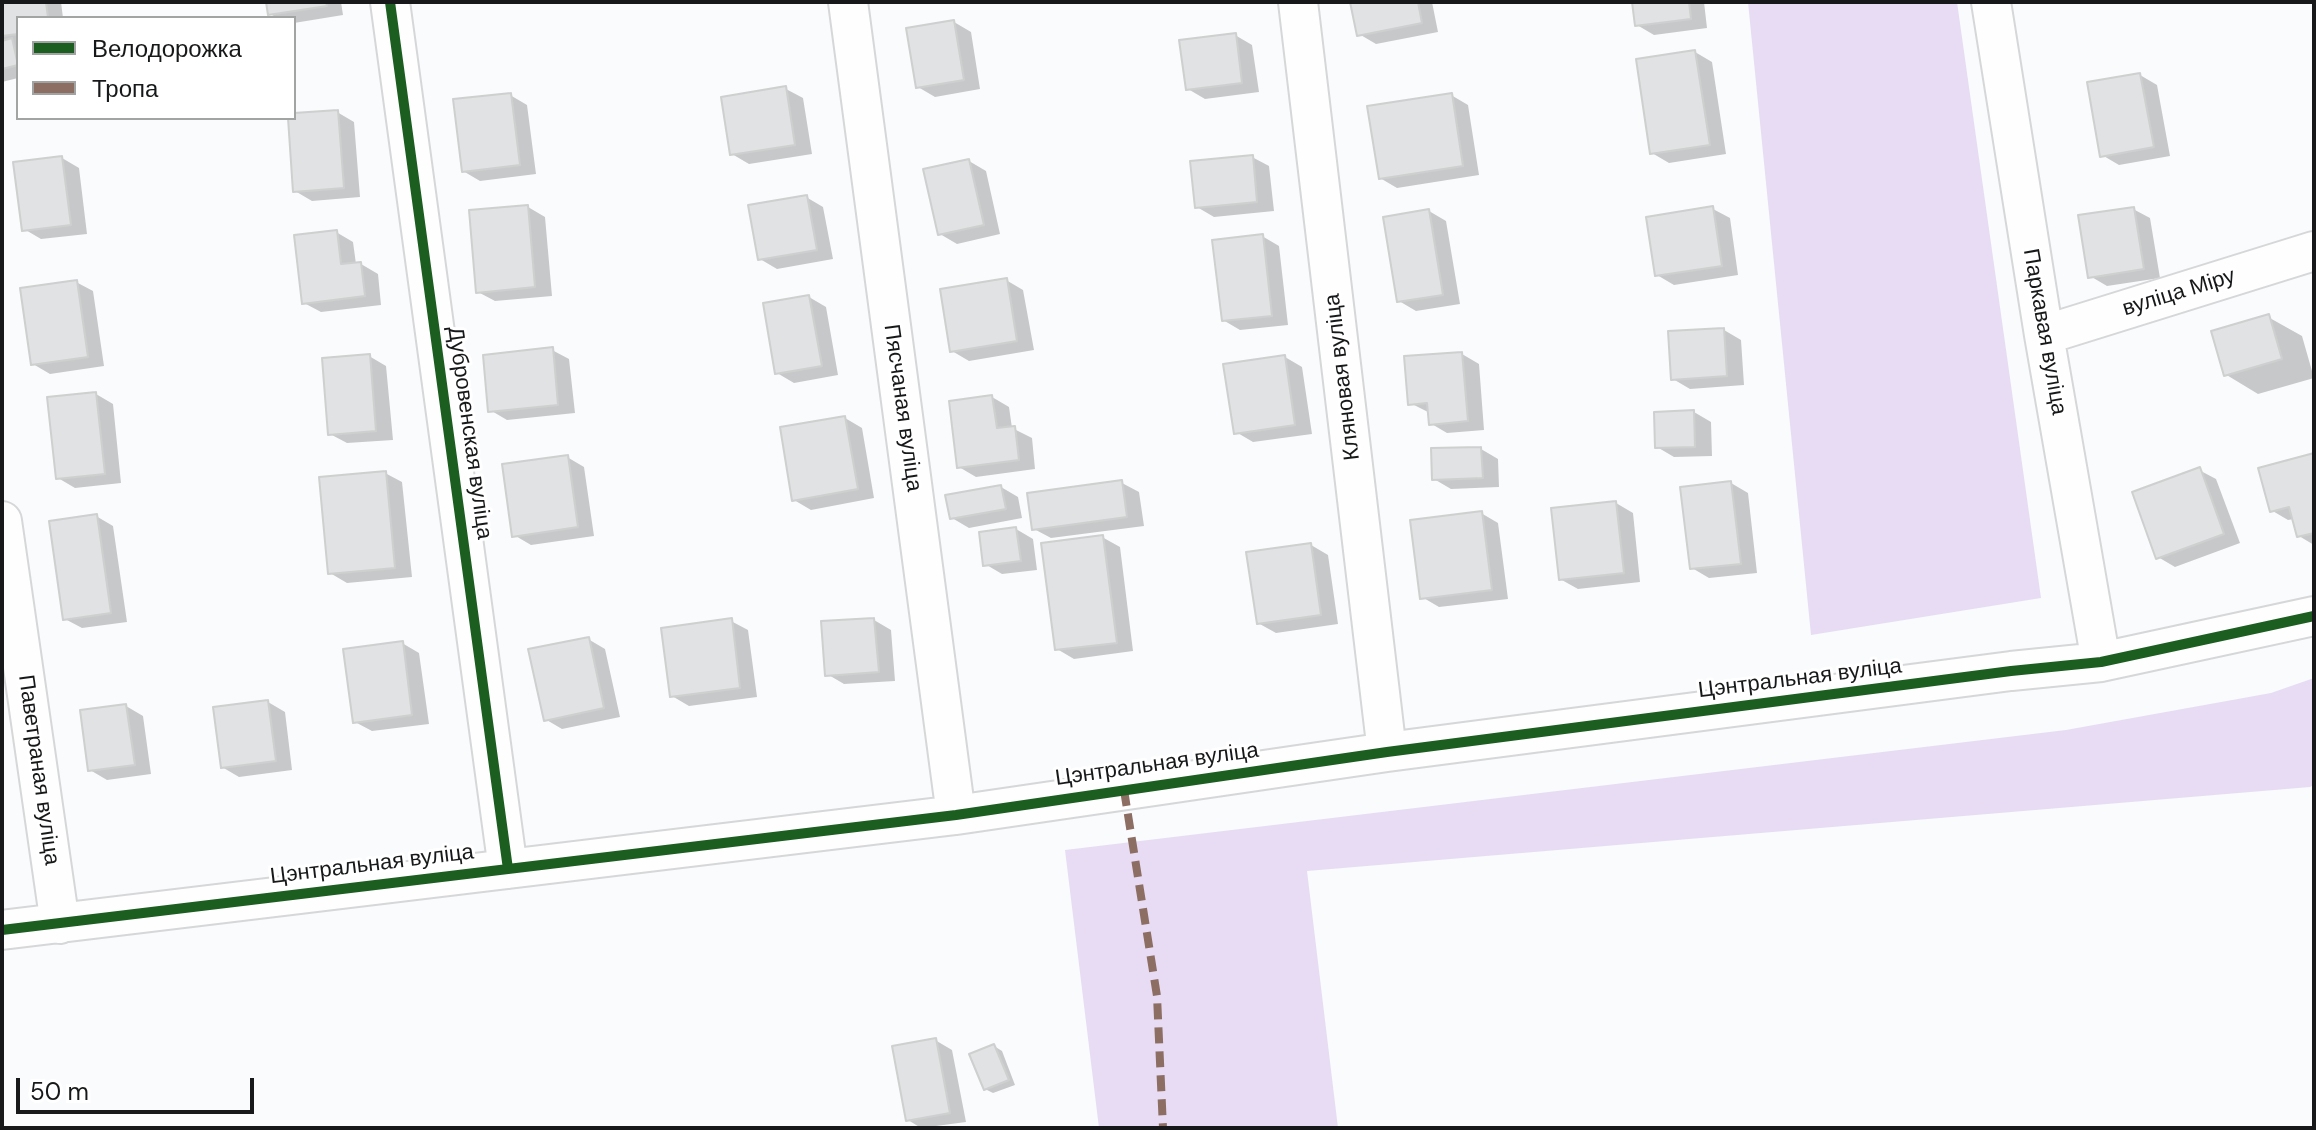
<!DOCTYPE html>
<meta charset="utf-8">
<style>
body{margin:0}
#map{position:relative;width:2316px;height:1130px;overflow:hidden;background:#f9fbfc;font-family:"DM Sans",sans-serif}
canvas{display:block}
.frame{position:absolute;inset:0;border:4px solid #171819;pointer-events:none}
.legend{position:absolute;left:16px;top:16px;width:280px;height:104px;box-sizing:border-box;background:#fff;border:2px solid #a2a3a3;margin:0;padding:10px 14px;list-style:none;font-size:24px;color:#171819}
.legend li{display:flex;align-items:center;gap:16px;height:40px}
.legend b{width:40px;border:2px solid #a2a3a3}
.scale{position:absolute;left:16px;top:1078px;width:238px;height:36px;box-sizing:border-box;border:4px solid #171819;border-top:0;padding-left:10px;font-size:24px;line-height:28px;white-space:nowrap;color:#171819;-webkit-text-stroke:6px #fff;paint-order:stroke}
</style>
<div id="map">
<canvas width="2316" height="1130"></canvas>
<div class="frame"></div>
<ul class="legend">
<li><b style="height:10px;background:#1b5e20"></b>Велодорожка</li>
<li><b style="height:10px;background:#8d6e63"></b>Тропа</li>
</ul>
<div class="scale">50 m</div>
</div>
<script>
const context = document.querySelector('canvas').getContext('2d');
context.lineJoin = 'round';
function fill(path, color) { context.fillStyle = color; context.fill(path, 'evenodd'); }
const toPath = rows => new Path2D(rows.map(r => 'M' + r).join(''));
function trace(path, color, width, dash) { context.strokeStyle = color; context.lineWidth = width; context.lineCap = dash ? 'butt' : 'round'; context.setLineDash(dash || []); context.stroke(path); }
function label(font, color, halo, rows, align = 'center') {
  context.font = font + ' "DM Sans",sans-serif'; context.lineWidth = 6; context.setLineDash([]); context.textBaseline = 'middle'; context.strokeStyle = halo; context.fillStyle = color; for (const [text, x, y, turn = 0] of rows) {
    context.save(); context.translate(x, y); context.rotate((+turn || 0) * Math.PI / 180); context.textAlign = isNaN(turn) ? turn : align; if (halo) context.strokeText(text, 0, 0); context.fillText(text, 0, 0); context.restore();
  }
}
const green = toPath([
 [1748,2,1957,2,2041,598,1811,635],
 [2314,678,2314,785,2310,787,1307,871,1338,1128,1099,1128,1065,850,2066,730,2271,693]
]);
const shadow = toPath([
 [2,2,61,2,63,18,18,18,18,78,2,82],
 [268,2,341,2,343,15,294,23,294,18,277,18,270,14],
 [1352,2,1432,2,1438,32,1376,44,1359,34],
 [1634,2,1704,2,1707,28,1654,35,1637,25],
 [954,22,971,32,980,89,935,97,918,87],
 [1235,35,1252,45,1259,92,1205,99,1188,89],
 [1695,52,1712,62,1726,154,1669,163,1652,153],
 [2140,75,2157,85,2170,156,2119,165,2102,155],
 [786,89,803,98,812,154,749,164,732,154],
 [510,95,527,105,536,174,480,181,463,171],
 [1451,95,1468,105,1479,175,1397,188,1380,178],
 [337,112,354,122,360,197,312,201,295,191,290,118],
 [1252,157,1269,166,1274,211,1214,217,1197,207],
 [62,158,79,168,87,234,41,239,24,229],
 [969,161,986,171,1000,234,957,244,940,234],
 [806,197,823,207,833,259,777,269,760,259],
 [528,207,545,217,552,296,495,301,478,292],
 [1713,209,1730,218,1738,275,1674,285,1657,275],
 [2133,209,2150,218,2160,278,2107,286,2090,276],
 [1429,211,1446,221,1460,304,1416,311,1399,301],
 [336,232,353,242,356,264,361,264,378,274,381,305,321,312,304,303],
 [1262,236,1279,246,1288,325,1240,330,1223,320],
 [1006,280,1023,290,1034,350,969,361,952,351],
 [76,282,93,291,104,366,50,374,33,364],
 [809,297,826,307,838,375,794,383,777,373],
 [2268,317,2302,336,2314,378,2258,394,2225,374],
 [1724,330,1741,340,1744,385,1690,389,1673,379],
 [552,350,569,359,575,413,507,420,490,410],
 [1462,354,1479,364,1484,430,1447,433,1430,423,1430,413,1410,403],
 [369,356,386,366,393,440,347,443,330,434],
 [1285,357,1302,367,1312,434,1253,442,1236,432],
 [96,394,113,404,121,483,75,488,58,478],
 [992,397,1009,407,1012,428,1032,438,1035,469,976,477,959,467],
 [1694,412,1711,422,1712,456,1674,457,1657,447],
 [845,418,862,428,874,498,811,510,794,500],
 [1481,449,1498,459,1499,487,1451,489,1434,479],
 [2314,455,2314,545,2299,536,2294,519,2288,520,2271,510],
 [567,457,584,467,594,536,531,545,514,535],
 [2199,470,2216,479,2240,543,2175,567,2158,557],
 [385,473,402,482,412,577,347,583,330,573],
 [1122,483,1139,492,1144,526,1051,538,1034,529],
 [1731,483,1748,493,1757,573,1709,578,1692,568],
 [1001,487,1018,497,1022,518,969,528,952,518],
 [1616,503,1633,513,1640,582,1578,589,1560,579],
 [1481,513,1498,523,1508,599,1439,607,1422,597],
 [96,516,113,526,127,622,82,628,65,619],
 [1016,529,1033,539,1037,570,1002,574,985,564],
 [1102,537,1120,547,1133,651,1074,659,1057,649],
 [1311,545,1328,555,1338,624,1276,633,1258,623],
 [874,620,891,630,895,681,844,684,827,674],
 [731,621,748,630,757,697,689,706,672,696],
 [588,639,605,649,620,717,562,729,545,719],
 [402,643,419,653,429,724,372,731,355,722],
 [268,702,285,712,292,770,239,777,222,767],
 [126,706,143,716,151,774,107,780,90,770],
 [935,1040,952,1050,966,1122,921,1128,908,1120],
 [994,1046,1002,1051,1015,1085,993,1093,985,1089]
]);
const building = toPath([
 [2,2,46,2,48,18,18,18,18,34,2,36,2,2],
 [266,2,326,2,327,6,268,15,266,2],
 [1350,2,1418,2,1422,23,1357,36,1350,2],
 [1632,2,1689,2,1691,19,1635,26,1632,2],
 [954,20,964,80,916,88,906,28,954,20],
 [1236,33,1242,83,1186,90,1179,40,1236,33],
 [12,38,18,65,2,69,2,41,12,38],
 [1695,50,1710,145,1650,154,1636,59,1695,50],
 [2140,73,2154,147,2100,157,2087,82,2140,73],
 [786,86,795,145,730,155,721,97,786,86],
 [511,93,520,165,462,172,453,99,511,93],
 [1452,93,1463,166,1379,179,1367,106,1452,93],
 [338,110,344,188,293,192,288,118,294,118,294,113,338,110],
 [1253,155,1257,202,1195,208,1190,161,1253,155],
 [62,156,71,225,22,231,13,162,62,156],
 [969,159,984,225,938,235,923,169,969,159],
 [807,195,817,250,758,260,748,205,807,195],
 [528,205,535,287,476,293,469,210,528,205],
 [1713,206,1722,266,1655,276,1646,217,1713,206],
 [2134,207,2144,269,2088,278,2078,215,2134,207],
 [1429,209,1443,295,1397,302,1383,217,1429,209],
 [337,230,341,264,361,262,365,296,302,304,294,235,337,230],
 [1263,234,1272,316,1222,321,1212,240,1263,234],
 [1007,278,1017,341,950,352,940,289,1007,278],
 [77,280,88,357,31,365,20,288,77,280],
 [809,295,822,366,775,374,763,303,809,295],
 [2269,314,2282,359,2224,376,2211,331,2269,314],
 [1724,328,1727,376,1671,380,1668,331,1724,328],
 [553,347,558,405,488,412,483,355,553,347],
 [1462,352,1468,421,1429,425,1427,403,1408,405,1404,356,1462,352],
 [370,354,376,431,328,435,322,358,370,354],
 [1285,355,1295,425,1234,434,1223,364,1285,355],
 [96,392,105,474,56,479,47,397,96,392],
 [992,395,997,428,1015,426,1019,460,957,468,949,401,992,395],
 [1694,410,1695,447,1655,448,1654,412,1694,410],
 [845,416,858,489,792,501,780,427,845,416],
 [1481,447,1483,478,1432,480,1431,448,1481,447],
 [2314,453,2314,533,2297,537,2289,507,2270,512,2258,468,2314,453],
 [568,455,578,527,512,537,502,464,568,455],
 [2200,467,2224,534,2156,559,2132,492,2200,467],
 [386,471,395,568,328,574,319,477,386,471],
 [1122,480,1127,517,1032,530,1027,493,1122,480],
 [1731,481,1741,564,1690,569,1680,487,1731,481],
 [1001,485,1006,509,950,519,945,495,1001,485],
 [1616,501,1624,573,1559,580,1551,508,1616,501],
 [1482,511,1492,590,1420,599,1410,520,1482,511],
 [97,514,111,613,63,620,49,521,97,514],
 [1016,527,1021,561,983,566,979,532,1016,527],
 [1103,535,1117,643,1055,650,1041,543,1103,535],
 [1311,543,1321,615,1257,624,1246,552,1311,543],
 [732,618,740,688,670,697,661,628,732,618],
 [874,618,879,672,825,676,821,621,874,618],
 [589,637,604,708,544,721,528,649,589,637],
 [403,641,412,715,353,723,343,649,403,641],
 [268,700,276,761,221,768,213,707,268,700],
 [126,704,135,765,88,771,80,710,126,704],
 [936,1038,950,1113,906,1121,892,1046,936,1038],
 [994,1044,1009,1080,984,1090,969,1054,994,1044]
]);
const minor = toPath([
 [390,2,508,869],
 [848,2,956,815],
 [1298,2,1387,752],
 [1991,2,2044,335,2101,662],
 [2044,335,2314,251],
 [2,521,60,924],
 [2,930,956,815,1387,752,2011,671,2101,662,2314,616]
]);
const quiet = toPath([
 [1124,790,1157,996,1163,1128]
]);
const cycleway = toPath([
 [390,2,508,869],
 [2,930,956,815,1387,752,2011,671,2101,662,2314,616]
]);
const streetNames = [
 ["вуліца Міру",2179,293,-17],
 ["Паркавая вуліца",2044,332,80],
 ["Кляновая вуліца",1343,377,-97],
 ["Пясчаная вуліца",902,408,82],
 ["Дубровенская вуліца",469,433,82],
 ["Цэнтральная вуліца",1800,679,-7],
 ["Цэнтральная вуліца",1157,765,-8],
 ["Паветраная вуліца",38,770,82],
 ["Цэнтральная вуліца",372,865,-7]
];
fill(green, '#e7dcf4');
fill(shadow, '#0003');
fill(building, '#e0e2e3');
trace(building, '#cecfcf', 2);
trace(minor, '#d6d7d8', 42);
trace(minor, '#fefeff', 38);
trace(quiet, '#8d6e63', 8, [16, 8]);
trace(cycleway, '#1b5e20', 10);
label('22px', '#171819', '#fff', streetNames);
</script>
